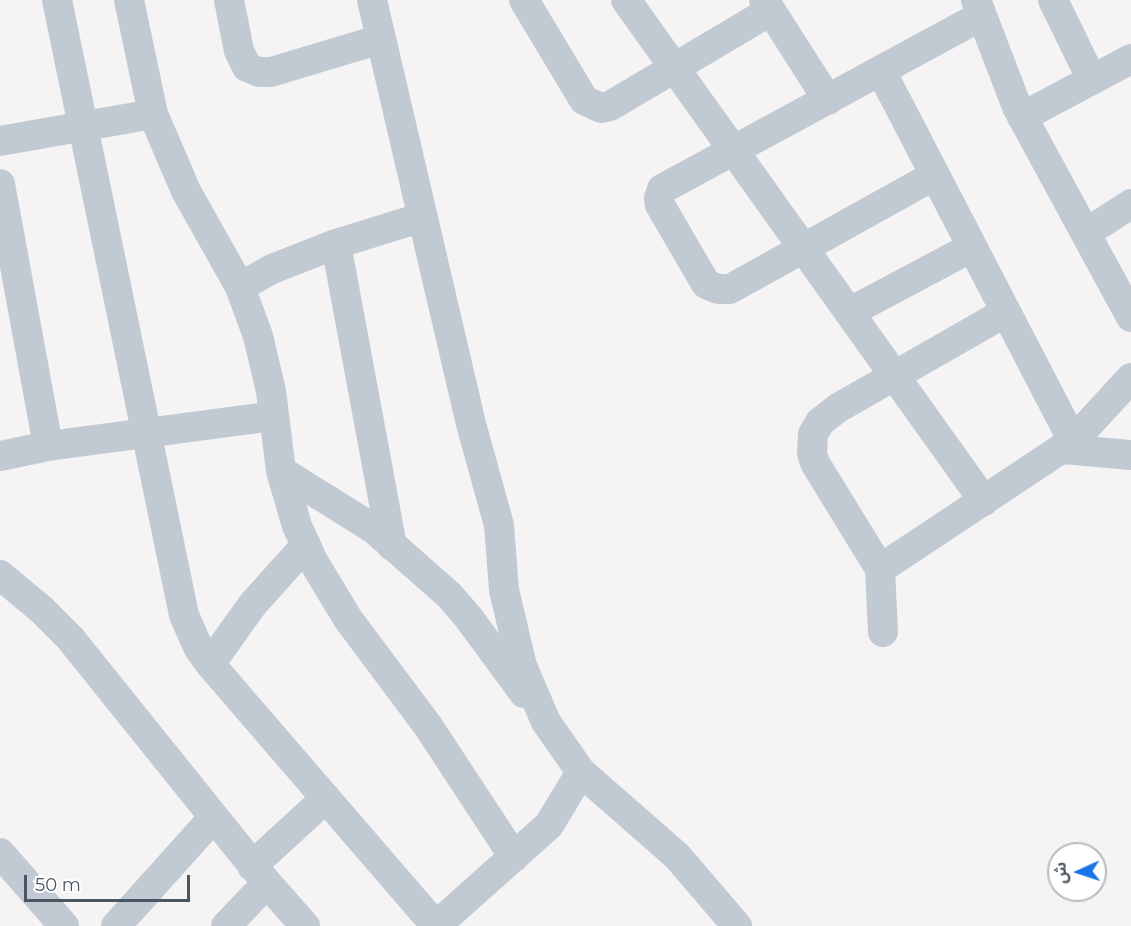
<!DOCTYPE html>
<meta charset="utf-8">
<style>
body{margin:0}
#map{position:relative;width:1131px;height:926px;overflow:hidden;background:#f5f3f3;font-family:Montserrat,"Noto Sans Arabic",sans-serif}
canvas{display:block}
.north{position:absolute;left:1047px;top:842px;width:60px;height:60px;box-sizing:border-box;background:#fff;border:2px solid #b7bbc0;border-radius:50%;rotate:267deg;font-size:16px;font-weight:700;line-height:24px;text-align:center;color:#4a5661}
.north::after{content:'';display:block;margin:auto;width:21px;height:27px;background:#1a73e8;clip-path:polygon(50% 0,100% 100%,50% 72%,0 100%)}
.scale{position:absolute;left:24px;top:875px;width:166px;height:27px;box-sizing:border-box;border:3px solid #4a5661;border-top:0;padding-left:8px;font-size:18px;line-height:21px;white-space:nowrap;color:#4a5661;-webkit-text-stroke:4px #fff;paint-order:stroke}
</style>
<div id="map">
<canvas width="1131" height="926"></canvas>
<div class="north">ش</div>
<div class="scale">50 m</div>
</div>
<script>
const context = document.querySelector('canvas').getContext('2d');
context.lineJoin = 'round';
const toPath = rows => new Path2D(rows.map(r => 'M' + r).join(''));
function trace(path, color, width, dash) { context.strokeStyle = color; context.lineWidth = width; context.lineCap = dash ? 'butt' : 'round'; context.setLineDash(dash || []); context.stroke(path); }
const minor = toPath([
 [57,0,184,615,198,647,210,664,436,926],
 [129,0,153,114,186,191,240,287,258,336,271,391,281,471,374,529,449,595,468,617,524,693],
 [229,0,239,51,247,67,259,72,271,72,381,39],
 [372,0,471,424,499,525,504,590,522,666,546,722,581,772,677,856,737,926],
 [524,0,584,100,601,108,610,106,770,11],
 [626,0,984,501],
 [764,0,828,100],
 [976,0,1017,107,1131,317],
 [1053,0,1092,80],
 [881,71,1073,441],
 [1022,117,1131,59],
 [0,141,153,114],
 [935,175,730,289,718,289,706,284,660,205,659,198,662,189,981,16],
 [0,184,48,446,0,456],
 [1086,233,1131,204],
 [336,244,392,546],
 [240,287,272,269,336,244,423,217],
 [850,312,972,247],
 [48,446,274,416],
 [1063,449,1131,455],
 [281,471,297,526,313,561,348,619,428,726,514,857],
 [880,569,815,463,812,453,813,434,820,422,838,408,1006,312],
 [0,575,42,610,70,638,267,883,305,926],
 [883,632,880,569,1073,441,1131,378],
 [210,664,253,604,306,545],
 [0,853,64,926],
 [252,866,326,798],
 [116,926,213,818],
 [226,926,267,883],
 [436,926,549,825,581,772]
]);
trace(minor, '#c1cad2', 30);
</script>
